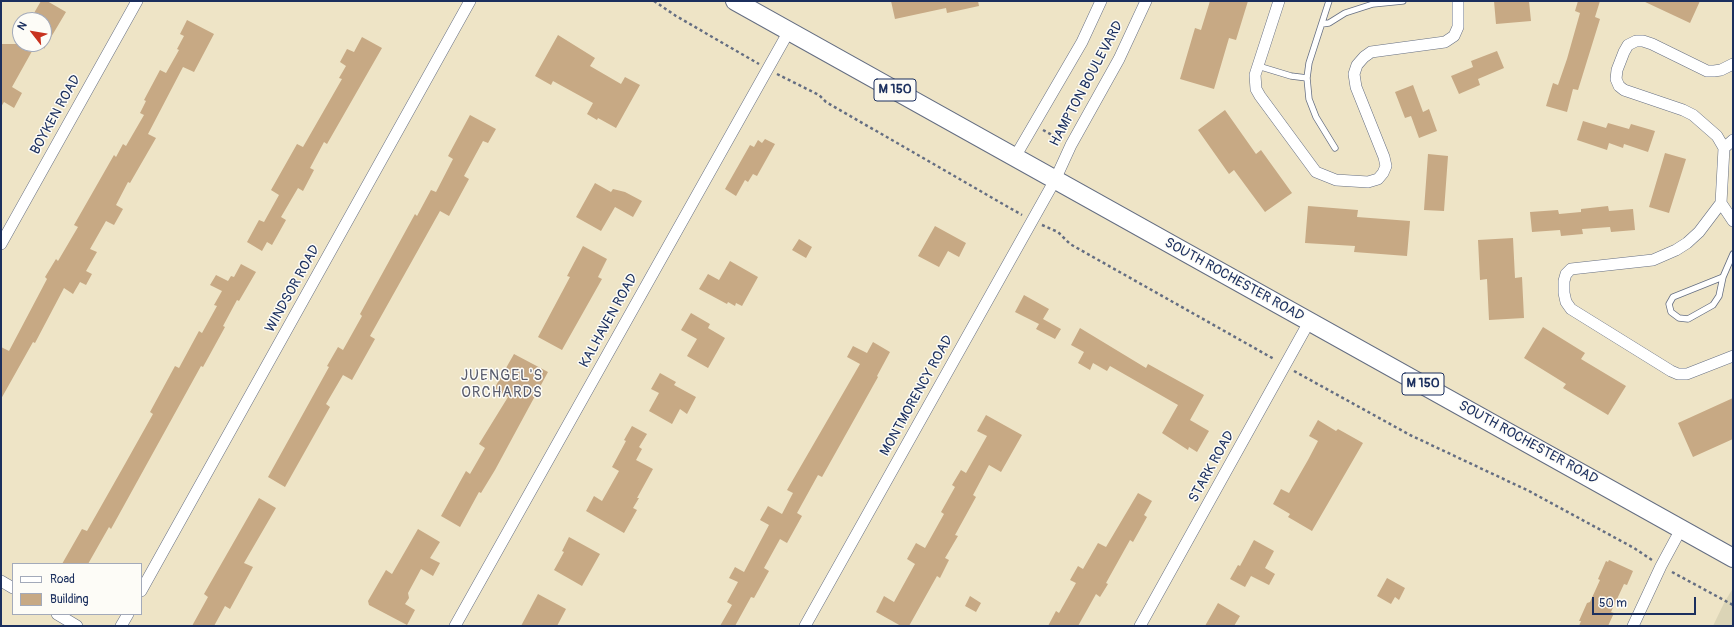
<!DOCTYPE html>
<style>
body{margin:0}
#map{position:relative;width:1734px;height:627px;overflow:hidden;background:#eee4c6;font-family:Pangolin,sans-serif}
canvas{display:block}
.frame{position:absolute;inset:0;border:2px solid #1b2f5e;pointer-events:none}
.legend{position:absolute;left:12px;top:563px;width:130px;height:52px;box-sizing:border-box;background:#fdfcf7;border:1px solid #a3aaba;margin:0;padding:5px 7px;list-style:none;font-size:12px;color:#1b2f5e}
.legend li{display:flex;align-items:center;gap:8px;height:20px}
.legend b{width:20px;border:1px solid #a3aaba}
.north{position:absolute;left:12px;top:12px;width:40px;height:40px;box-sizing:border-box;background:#fdfcf7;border:1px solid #a3aaba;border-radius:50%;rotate:301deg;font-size:11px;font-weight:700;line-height:16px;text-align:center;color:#1b2f5e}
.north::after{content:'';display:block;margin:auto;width:14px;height:18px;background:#c8321e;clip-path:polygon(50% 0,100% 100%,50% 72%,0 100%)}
.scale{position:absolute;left:1592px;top:597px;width:104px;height:18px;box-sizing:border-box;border:2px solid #1b2f5e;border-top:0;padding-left:5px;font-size:12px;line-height:14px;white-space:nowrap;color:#1b2f5e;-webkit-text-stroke:3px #fdfcf7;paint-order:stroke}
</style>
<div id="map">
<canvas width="1734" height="627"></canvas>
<div class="frame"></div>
<ul class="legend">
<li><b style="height:5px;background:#fff"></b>Road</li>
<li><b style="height:11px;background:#c7a984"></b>Building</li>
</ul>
<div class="north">N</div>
<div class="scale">50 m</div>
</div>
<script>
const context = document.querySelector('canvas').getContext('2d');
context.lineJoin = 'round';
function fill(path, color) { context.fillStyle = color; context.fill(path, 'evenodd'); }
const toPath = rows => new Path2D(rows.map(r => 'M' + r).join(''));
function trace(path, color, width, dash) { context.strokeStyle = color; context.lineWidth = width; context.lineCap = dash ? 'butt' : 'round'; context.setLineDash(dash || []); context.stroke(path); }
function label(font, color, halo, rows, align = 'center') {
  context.font = font + ' Pangolin,sans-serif'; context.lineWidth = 3; context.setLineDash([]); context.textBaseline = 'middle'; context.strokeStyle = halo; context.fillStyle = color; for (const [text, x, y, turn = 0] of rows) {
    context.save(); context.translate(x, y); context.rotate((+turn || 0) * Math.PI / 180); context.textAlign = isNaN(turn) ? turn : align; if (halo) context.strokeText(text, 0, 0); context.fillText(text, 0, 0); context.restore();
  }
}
const built = toPath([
 [1732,590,1733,626,1713,626,1725,601]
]);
const building = toPath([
 [41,1,47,1,66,12,44,49,44,20,30,20],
 [891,1,978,1,979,6,947,13,946,8,895,19],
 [1210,1,1248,1,1236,40,1229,38,1214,89,1180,79,1195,28,1201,30],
 [1494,1,1529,1,1531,21,1496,24],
 [1578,1,1600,1,1595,17,1600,19,1578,90,1573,89,1567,112,1546,106,1553,83,1558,85,1567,59,1580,13,1575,11],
 [1643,1,1700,1,1690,23],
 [187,20,214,34,194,72,183,67,148,134,156,138,130,183,128,182,116,205,123,209,114,225,106,221,90,249,97,252,86,271,92,274,86,285,80,282,73,294,64,288,35,343,33,342,1,399,1,347,9,351,47,279,45,277,56,259,58,261,78,227,74,225,114,155,116,157,123,144,126,146,144,115,140,113,146,101,144,100,160,70,166,73,179,50,177,49,184,36,180,34],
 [558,35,595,58,590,66,621,84,625,77,640,85,616,128,598,118,597,120,587,114,593,103,553,81,551,85,535,76],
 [362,37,382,48,327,144,324,142,310,168,314,170,303,191,298,188,281,217,286,220,272,245,267,242,262,251,247,242,259,220,264,222,279,195,271,190,297,144,303,147,342,79,339,78,346,66,340,62,347,49,354,52],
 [1,44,36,44,12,87,22,93,14,108,4,102,1,107],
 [1497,51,1504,68,1478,79,1480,85,1459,94,1451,76,1473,67,1471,61],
 [1413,85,1423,112,1429,109,1437,131,1419,138,1411,116,1405,118,1395,92],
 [1225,110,1256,154,1261,150,1292,193,1265,212,1234,170,1229,174,1198,130],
 [470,115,496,129,488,143,483,141,464,176,469,179,449,216,440,211,370,336,375,339,352,380,343,375,326,404,330,407,285,487,268,477,329,367,327,366,338,347,343,350,362,316,360,314,415,214,417,216,431,190,436,192,453,159,448,156],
 [1583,121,1606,128,1608,123,1629,129,1631,124,1655,131,1648,152,1624,144,1623,148,1609,143,1607,150,1577,140],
 [765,139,775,144,757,176,753,174,748,182,745,180,736,196,725,189,750,145,754,147,758,140,762,143],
 [1665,153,1686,159,1669,213,1649,207],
 [1428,154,1448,156,1444,211,1424,210],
 [595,183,611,192,613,189,625,192,642,201,633,217,615,207,601,231,576,217],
 [1308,206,1358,210,1357,217,1410,221,1407,256,1354,252,1355,246,1305,243],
 [1608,206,1609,211,1633,209,1635,230,1611,232,1610,227,1582,229,1583,234,1561,236,1560,230,1532,232,1530,212,1558,210,1559,214,1581,212,1581,209],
 [935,226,966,243,959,257,948,251,939,267,918,256],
 [1513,238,1515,278,1522,277,1524,318,1489,320,1487,279,1480,280,1478,240],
 [799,239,812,247,806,258,792,250],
 [583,246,607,259,598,277,602,279,562,350,538,337,570,277,567,276],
 [730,261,758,277,742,306,736,303,735,306,728,302,727,304,699,289,708,274,719,280],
 [241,264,256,272,239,301,237,300,223,326,225,327,203,367,201,366,111,529,109,527,88,564,62,564,82,529,87,531,125,464,153,414,150,412,175,366,179,368,199,331,202,333,217,306,214,305,222,291,210,285,216,275,228,281,231,276,234,277],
 [1024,295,1049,309,1043,319,1061,329,1055,339,1036,329,1039,324,1015,312],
 [691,313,710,324,708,328,725,338,708,368,687,356,697,339,681,330],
 [1543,327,1585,353,1581,359,1626,386,1608,415,1563,388,1566,384,1524,358],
 [1080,328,1146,368,1148,364,1204,395,1190,420,1209,431,1197,452,1189,447,1188,450,1162,433,1178,405,1110,366,1107,371,1093,363,1090,370,1078,363,1084,352,1071,345],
 [873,342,890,352,877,376,878,377,822,477,818,475,797,513,802,516,787,543,780,539,764,568,769,571,754,598,751,597,735,626,720,626,732,605,727,602,738,582,729,578,735,567,744,572,769,525,760,520,768,506,782,514,793,493,787,490,860,364,847,357,853,346,867,353],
 [514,354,548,372,495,470,481,493,479,492,460,527,441,516,466,471,470,474,485,448,479,444,508,397,494,389],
 [660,373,676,382,674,385,696,397,687,414,680,409,672,424,649,411,659,393,651,389],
 [1733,398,1733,439,1693,457,1678,423],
 [986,415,1022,435,1001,472,989,465,973,495,976,497,955,535,958,536,945,558,949,560,940,578,937,576,909,626,901,626,876,612,884,596,894,602,915,564,907,559,916,543,925,548,944,514,941,512,955,487,952,485,961,470,966,473,987,436,977,431],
 [1318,420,1336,431,1338,429,1363,443,1312,531,1288,517,1290,514,1273,504,1281,489,1289,493,1308,460,1318,441,1309,436],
 [632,426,647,434,639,447,642,449,636,460,653,469,637,498,639,498,633,508,637,510,624,533,586,511,594,496,602,501,619,471,612,467,626,441,624,440],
 [1138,493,1152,501,1144,515,1147,517,1133,542,1130,540,1106,583,1108,584,1100,597,1096,594,1078,626,1048,626,1056,611,1059,613,1076,583,1070,580,1078,566,1083,569,1098,543,1106,547],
 [259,498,276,508,244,563,253,567,230,609,225,606,214,626,192,626,208,597,204,594],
 [418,529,440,542,430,558,440,563,433,576,421,569,408,593,409,598,405,604,415,610,407,625,369,605,368,601,386,570,392,574],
 [569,537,600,554,582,586,554,570,564,552,562,551],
 [1254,540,1274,551,1265,568,1275,574,1269,585,1251,576,1245,587,1230,579,1238,565,1240,566],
 [1609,560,1633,571,1627,585,1624,584,1611,612,1614,613,1608,626,1579,626,1581,621,1579,621,1587,603,1590,602,1600,580,1598,579,1606,561,1608,562],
 [1387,578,1405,588,1399,600,1395,597,1391,604,1377,596],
 [538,594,566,609,557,626,521,626],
 [970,596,981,603,976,612,965,606],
 [1218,603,1240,616,1234,626,1205,626]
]);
const path = toPath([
 [654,1,676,16,759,64],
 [777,74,819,95,826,102,1022,215],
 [1043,130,1061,140],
 [1042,225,1058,232,1070,244,1274,359],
 [1294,371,1410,435,1529,491,1634,548,1652,560],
 [1672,572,1733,605]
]);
const service = toPath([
 [1329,1,1309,63,1307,78,1309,99,1316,117,1335,148],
 [1322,24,1329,23,1345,13,1373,4,1403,1],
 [1258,66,1291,76,1307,78],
 [1723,277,1673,297,1669,304,1671,312,1679,318,1688,319,1713,305,1719,296,1723,277,1733,254]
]);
const minor = toPath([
 [1279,1,1255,75,1256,89,1260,96,1316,172,1336,180,1368,182,1378,179,1383,173,1386,166,1384,157,1356,87,1354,74,1357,65,1364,57,1371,52,1445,42,1454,36,1458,27,1458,1],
 [1733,64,1721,70,1714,71,1707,71,1652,44,1643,41,1636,41,1628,45,1624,52,1617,70,1616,79,1619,86,1624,90,1683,110,1693,115,1717,136,1724,148,1721,203,1699,232,1687,243,1676,250,1653,260,1571,269,1566,274,1564,281,1564,293,1566,302,1571,309,1671,371,1678,374,1687,374,1733,356],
 [1724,148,1733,140],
 [1015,157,1082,42,1101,1],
 [1721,203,1733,221],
 [1,244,137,1],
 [1,581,13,588],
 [141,591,470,1],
 [57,614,77,626],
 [121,626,128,614],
 [455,626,789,31],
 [805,626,1055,180,1071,145,1119,59,1146,1],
 [1140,626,1309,322],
 [1633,626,1661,566,1681,529]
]);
const primary = toPath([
 [735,1,1733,558]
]);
const shields = [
 [895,90,42],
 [1423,384,42]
];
const shieldNames = [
 ["M 150",895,90],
 ["M 150",1423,384]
];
const streetNames = [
 ["HAMPTON BOULEVARD",1087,84,-62],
 ["BOYKEN ROAD",56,115,-61],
 ["SOUTH ROCHESTER ROAD",1234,280,29],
 ["WINDSOR ROAD",293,289,-61],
 ["KALHAVEN ROAD",609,321,-61],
 ["MONTMORENCY ROAD",917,396,-61],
 ["SOUTH ROCHESTER ROAD",1528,443,29],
 ["STARK ROAD",1212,467,-61]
];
const neighbourhoodNames = [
 ["JUENGEL'S",502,376],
 ["ORCHARDS",502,393]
];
fill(built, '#dbd4b6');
fill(building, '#c7a984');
trace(service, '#656e82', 7);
trace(minor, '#656e82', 12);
trace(primary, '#656e82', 20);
trace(path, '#656e82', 2.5, [3, 3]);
trace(service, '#fff', 5.5);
trace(minor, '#fff', 11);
trace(primary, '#fff', 18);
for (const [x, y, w] of shields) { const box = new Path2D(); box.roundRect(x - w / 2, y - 11, w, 22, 3); context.fillStyle = '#fdfcf7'; context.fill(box); trace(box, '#1b2f5e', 1); }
label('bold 13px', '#1b2f5e', null, shieldNames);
label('14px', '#1b2f5e', '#fdfcf7', streetNames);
context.letterSpacing = '1px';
label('15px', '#575a6b', '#fdfcf7', neighbourhoodNames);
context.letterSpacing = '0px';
</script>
